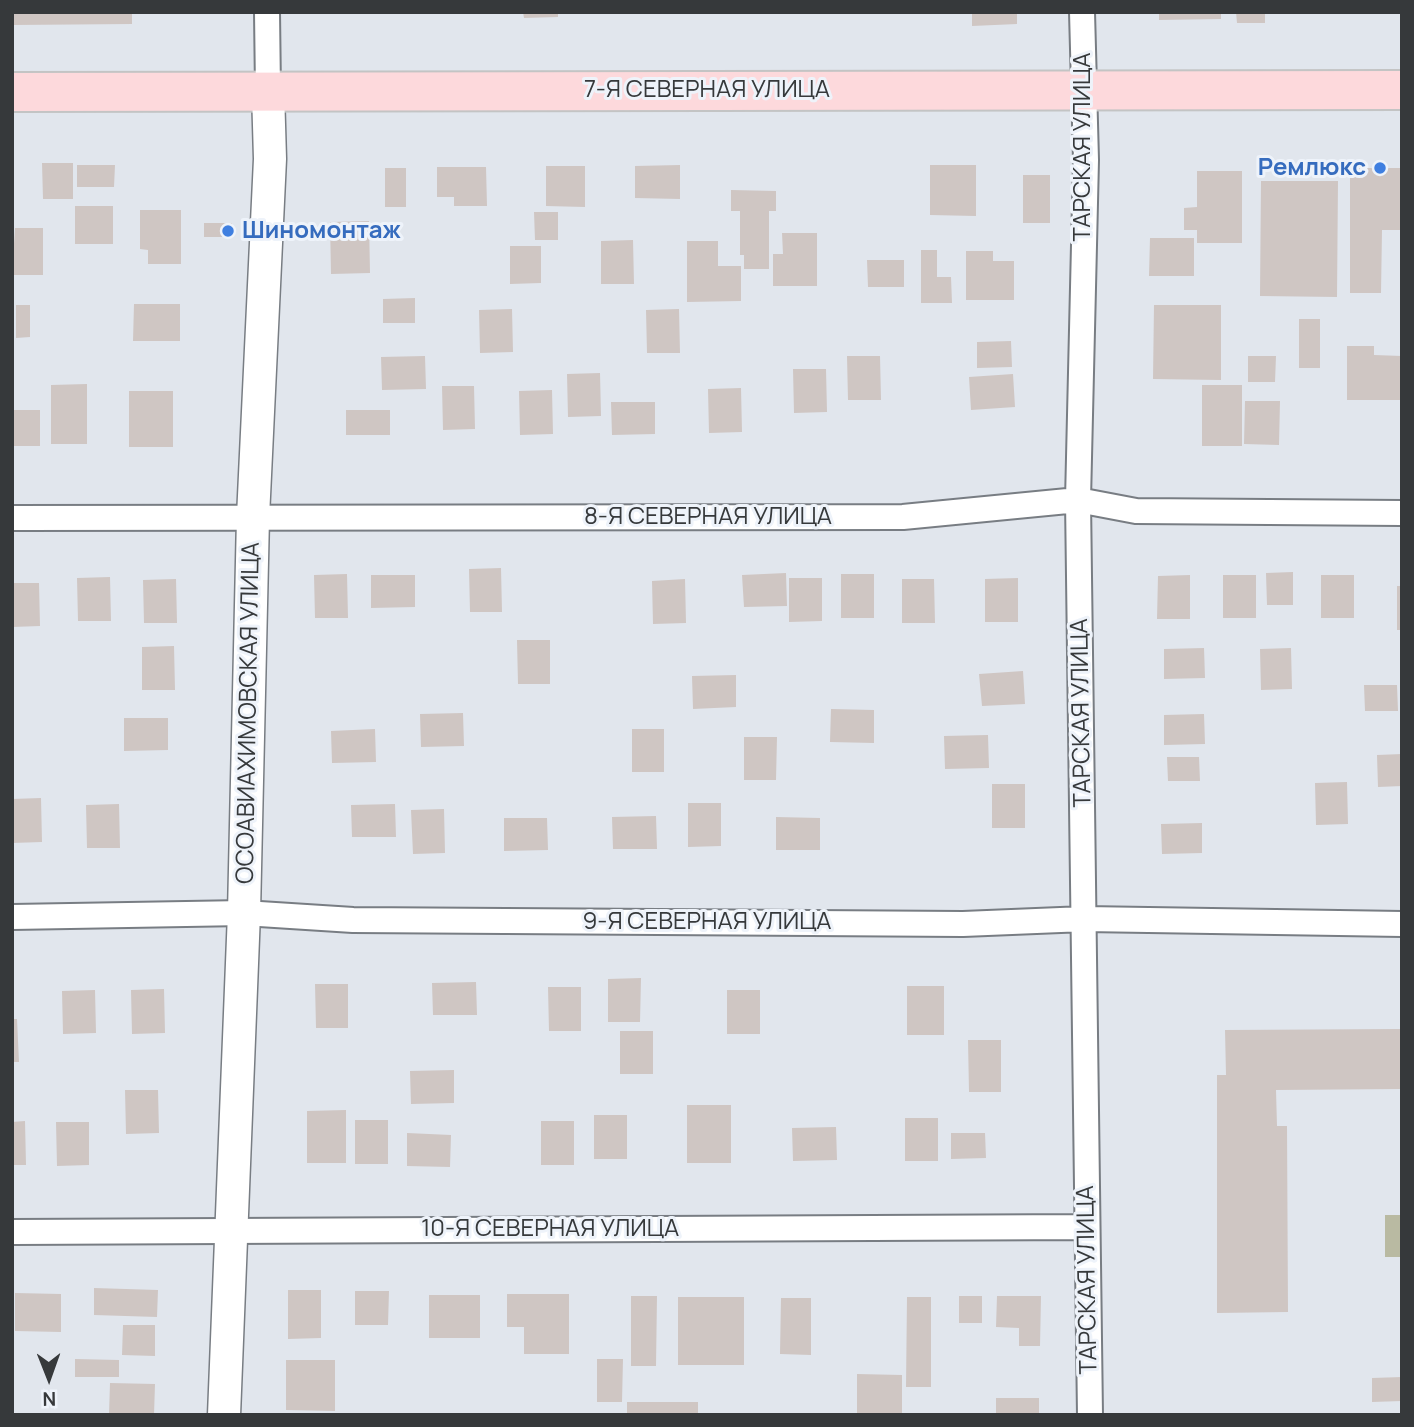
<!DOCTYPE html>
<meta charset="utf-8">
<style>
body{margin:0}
#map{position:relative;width:1414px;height:1427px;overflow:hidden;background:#e1e6ed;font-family:Manrope,sans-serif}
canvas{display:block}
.frame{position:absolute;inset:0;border:14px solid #36393b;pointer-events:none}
.north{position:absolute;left:14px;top:1343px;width:70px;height:70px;-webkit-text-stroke:5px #eef3fa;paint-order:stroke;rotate:179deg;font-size:19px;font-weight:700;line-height:28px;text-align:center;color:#36393b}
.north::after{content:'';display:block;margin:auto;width:24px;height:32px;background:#36393b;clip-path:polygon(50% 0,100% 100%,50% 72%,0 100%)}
</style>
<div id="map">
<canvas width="1414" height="1427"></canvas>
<div class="frame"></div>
<div class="north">N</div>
</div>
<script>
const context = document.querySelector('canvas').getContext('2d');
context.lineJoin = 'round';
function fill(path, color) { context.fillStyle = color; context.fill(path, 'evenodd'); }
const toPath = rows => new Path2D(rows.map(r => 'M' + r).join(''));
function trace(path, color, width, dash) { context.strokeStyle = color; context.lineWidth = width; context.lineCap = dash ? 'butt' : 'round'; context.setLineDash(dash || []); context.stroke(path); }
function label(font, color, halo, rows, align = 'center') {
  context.font = font + ' Manrope,sans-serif'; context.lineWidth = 6; context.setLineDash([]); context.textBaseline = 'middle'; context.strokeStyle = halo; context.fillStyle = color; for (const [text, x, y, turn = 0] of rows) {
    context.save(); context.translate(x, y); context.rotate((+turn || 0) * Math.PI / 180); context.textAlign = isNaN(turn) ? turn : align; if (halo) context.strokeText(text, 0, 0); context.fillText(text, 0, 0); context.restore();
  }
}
const green = toPath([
 [1385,1215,1402,1215,1402,1257,1385,1257]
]);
const building = toPath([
 [12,12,132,12,132,24,12,25],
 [523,12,558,12,558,17,524,18],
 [972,12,1017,12,1017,24,972,26],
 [1159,12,1221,12,1221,19,1159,20],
 [1236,12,1265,12,1265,23,1237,23],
 [42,163,73,163,73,199,43,199],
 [77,165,115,165,114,187,77,187],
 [680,165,680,199,635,198,635,166],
 [930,165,976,165,976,216,930,215],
 [546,166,585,166,585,207,546,206],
 [437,167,486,167,487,206,454,206,454,197,437,197],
 [385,168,406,168,406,207,385,207],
 [1350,168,1402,168,1402,230,1382,230,1381,293,1350,293],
 [1197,171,1242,171,1242,243,1197,243,1197,230,1184,230,1184,208,1197,207],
 [1023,175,1050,175,1050,223,1023,223],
 [1261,181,1338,181,1337,297,1260,296],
 [731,190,776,191,776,211,769,211,769,269,744,269,744,255,740,255,740,211,731,211],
 [75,206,113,206,113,244,75,244],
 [140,210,181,210,181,264,148,264,148,250,140,249],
 [534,212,558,212,558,240,535,240],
 [369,221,370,273,331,274,330,222],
 [204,223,232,223,232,237,204,237],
 [15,228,43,228,43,275,12,275],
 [782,233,817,233,817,286,773,286,773,254,783,254],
 [1150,238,1194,238,1194,276,1149,276],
 [633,240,634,284,601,284,601,241],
 [687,241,718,241,718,266,741,266,741,301,687,302],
 [510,246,541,246,541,283,510,284],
 [921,250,937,250,937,277,951,277,952,303,921,303],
 [966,251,993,251,993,261,1014,261,1014,300,966,300],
 [867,260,904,260,904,287,868,287],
 [415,298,415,323,383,323,383,299],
 [134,304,180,304,180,341,133,341],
 [16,305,30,305,30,337,16,338],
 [1154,305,1221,305,1221,380,1153,379],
 [512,309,513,352,480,353,479,310],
 [679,309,680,353,647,353,646,310],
 [1299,319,1320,319,1320,368,1299,368],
 [1011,341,1012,367,977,368,977,342],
 [1347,346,1374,346,1374,355,1402,356,1402,400,1347,400],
 [425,356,426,389,382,390,381,357],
 [847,356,880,356,881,400,848,400],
 [1248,356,1276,356,1275,382,1248,382],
 [793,369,826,369,827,412,794,413],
 [600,373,601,416,568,417,567,374],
 [1013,374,1015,407,971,410,969,377],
 [87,384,87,444,51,444,51,385],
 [1202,385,1242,385,1242,446,1202,446],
 [442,386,474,386,475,429,443,430],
 [741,388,742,432,709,433,708,389],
 [552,390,553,434,520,435,519,391],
 [129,391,173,391,173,447,129,447],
 [1245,401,1280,401,1279,445,1244,444],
 [611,402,655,402,655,434,612,435],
 [12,410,40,410,40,446,12,446],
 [346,410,390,410,390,435,346,435],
 [501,568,502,612,470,612,469,569],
 [1293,572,1293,605,1267,605,1266,573],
 [786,573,787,606,744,607,742,575],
 [347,574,348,618,315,618,314,575],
 [841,574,874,574,874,618,841,618],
 [371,575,415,575,415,607,371,608],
 [1190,575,1190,619,1157,619,1158,576],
 [1223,575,1256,575,1256,618,1223,618],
 [1321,575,1354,575,1354,618,1321,618],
 [110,577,111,621,78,621,77,578],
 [789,578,822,578,822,621,789,622],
 [1018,578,1018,622,985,622,985,579],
 [176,579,177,623,144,623,143,580],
 [685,579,686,623,653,624,652,581],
 [902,579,934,579,935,623,902,623],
 [12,583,39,583,40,626,12,627],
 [1397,586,1402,586,1402,630,1397,630],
 [517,640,550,640,550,684,518,684],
 [174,646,175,690,142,690,142,647],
 [1204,648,1205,678,1164,679,1164,649],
 [1291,648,1292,689,1261,690,1260,649],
 [1023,671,1025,704,982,706,979,674],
 [736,675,736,707,693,709,692,676],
 [1364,685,1397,685,1398,711,1365,711],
 [831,709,874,710,874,743,830,742],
 [463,713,464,746,421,747,420,714],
 [1204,714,1205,744,1164,745,1164,715],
 [124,718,168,718,168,750,124,751],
 [375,729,376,762,332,763,331,731],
 [632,729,664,729,664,772,632,772],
 [988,735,989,768,945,769,944,736],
 [744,737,777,737,776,780,744,780],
 [1402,754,1402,786,1378,787,1377,755],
 [1167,757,1199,757,1200,781,1168,781],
 [1347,782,1348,824,1316,825,1315,783],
 [992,784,1025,784,1025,828,992,828],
 [41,798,42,842,12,843,12,799],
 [688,803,721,803,721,846,688,847],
 [119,804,120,848,87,848,86,805],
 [395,804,396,837,352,837,351,805],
 [444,809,445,853,413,854,411,810],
 [656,816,657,849,613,849,612,817],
 [776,817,820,818,820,850,776,850],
 [504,818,547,818,548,850,504,851],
 [1202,823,1202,853,1162,854,1161,824],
 [641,978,640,1022,608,1022,608,979],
 [476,982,477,1015,433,1015,432,983],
 [315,984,348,984,348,1028,316,1028],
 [907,986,944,986,944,1035,907,1035],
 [548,987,581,987,581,1031,549,1031],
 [164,989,165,1033,132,1034,131,990],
 [95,990,96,1033,63,1034,62,991],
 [727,990,760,990,760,1034,727,1034],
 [12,1019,17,1019,19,1062,12,1062],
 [1402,1029,1402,1089,1276,1090,1277,1126,1287,1126,1288,1312,1217,1313,1217,1075,1226,1075,1225,1030],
 [620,1031,653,1031,653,1074,620,1074],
 [968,1040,1001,1040,1001,1092,969,1092],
 [454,1070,454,1103,411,1104,410,1071],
 [125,1090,158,1090,159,1133,126,1134],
 [687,1105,731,1105,731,1163,687,1163],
 [346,1110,346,1163,307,1163,307,1111],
 [594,1115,627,1115,627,1159,594,1159],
 [905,1118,938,1118,938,1161,905,1161],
 [355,1120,388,1120,388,1164,355,1164],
 [25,1121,26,1165,12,1165,12,1122],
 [541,1121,574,1121,574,1165,541,1165],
 [56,1122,89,1122,89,1165,57,1166],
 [836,1127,837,1160,793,1161,792,1128],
 [407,1133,451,1135,450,1167,407,1166],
 [951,1133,985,1133,986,1158,951,1159],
 [94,1288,158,1290,157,1317,94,1315],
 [288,1290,321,1290,321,1338,288,1339],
 [355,1291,389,1291,388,1325,355,1325],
 [15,1293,61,1294,61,1332,15,1331],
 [507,1294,569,1294,569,1354,524,1354,524,1327,507,1327],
 [429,1295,480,1295,480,1338,429,1338],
 [631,1296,657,1296,656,1366,631,1366],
 [959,1296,982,1296,982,1323,959,1323],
 [997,1296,1041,1296,1040,1346,1019,1346,1019,1328,996,1327],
 [678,1297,744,1297,744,1365,678,1365],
 [907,1297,931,1297,931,1387,906,1387],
 [781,1298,811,1298,811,1355,780,1354],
 [123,1325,155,1325,155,1356,122,1355],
 [75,1359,119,1360,119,1377,75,1377],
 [597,1359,623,1359,622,1402,597,1402],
 [286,1360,335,1360,335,1411,286,1410],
 [857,1374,902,1375,902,1415,857,1415],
 [1402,1377,1402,1401,1372,1402,1372,1378],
 [110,1383,155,1384,154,1415,109,1415],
 [996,1398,1039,1398,1039,1415,996,1415],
 [627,1402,698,1402,698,1415,627,1415]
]);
const minor = toPath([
 [267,12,268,91],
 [1082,12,1086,160,1078,500,1090,1415],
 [12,518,903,517,1078,500,1136,511,1402,513],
 [12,917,244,913,353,920,963,924,1085,919,1402,924],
 [12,1232,1087,1227]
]);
const tertiary = toPath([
 [224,1415,244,913,253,517,270,159,268,91]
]);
const primary = toPath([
 [12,92,1402,90]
]);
const markers = [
 [1380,168,7,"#3f7fe0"],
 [228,231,7,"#3f7fe0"]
];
const streetNames = [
 ["7-Я СЕВЕРНАЯ УЛИЦА",707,90],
 ["ТАРСКАЯ УЛИЦА",1083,147,-90],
 ["8-Я СЕВЕРНАЯ УЛИЦА",708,517],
 ["ОСОАВИАХИМОВСКАЯ УЛИЦА",249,713,-89],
 ["ТАРСКАЯ УЛИЦА",1082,713,-91],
 ["9-Я СЕВЕРНАЯ УЛИЦА",707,922],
 ["10-Я СЕВЕРНАЯ УЛИЦА",550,1229],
 ["ТАРСКАЯ УЛИЦА",1088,1280,-91]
];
const shopNames = [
 ["Ремлюкс",1366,168],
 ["Шиномонтаж",242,231,"left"]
];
fill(green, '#b9baa2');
fill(building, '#cfc6c3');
trace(minor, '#787d83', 28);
trace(tertiary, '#787d83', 35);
trace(primary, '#c3c4c4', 42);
trace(minor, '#fff', 24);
trace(tertiary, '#fff', 32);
trace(primary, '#fdd9dc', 38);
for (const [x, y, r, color] of markers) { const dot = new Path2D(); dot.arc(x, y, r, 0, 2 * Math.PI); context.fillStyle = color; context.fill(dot); trace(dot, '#eef3fa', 2.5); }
label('24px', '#36393b', '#eef3fa', streetNames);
label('bold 24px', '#366cbe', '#eef3fa', shopNames, 'right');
</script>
